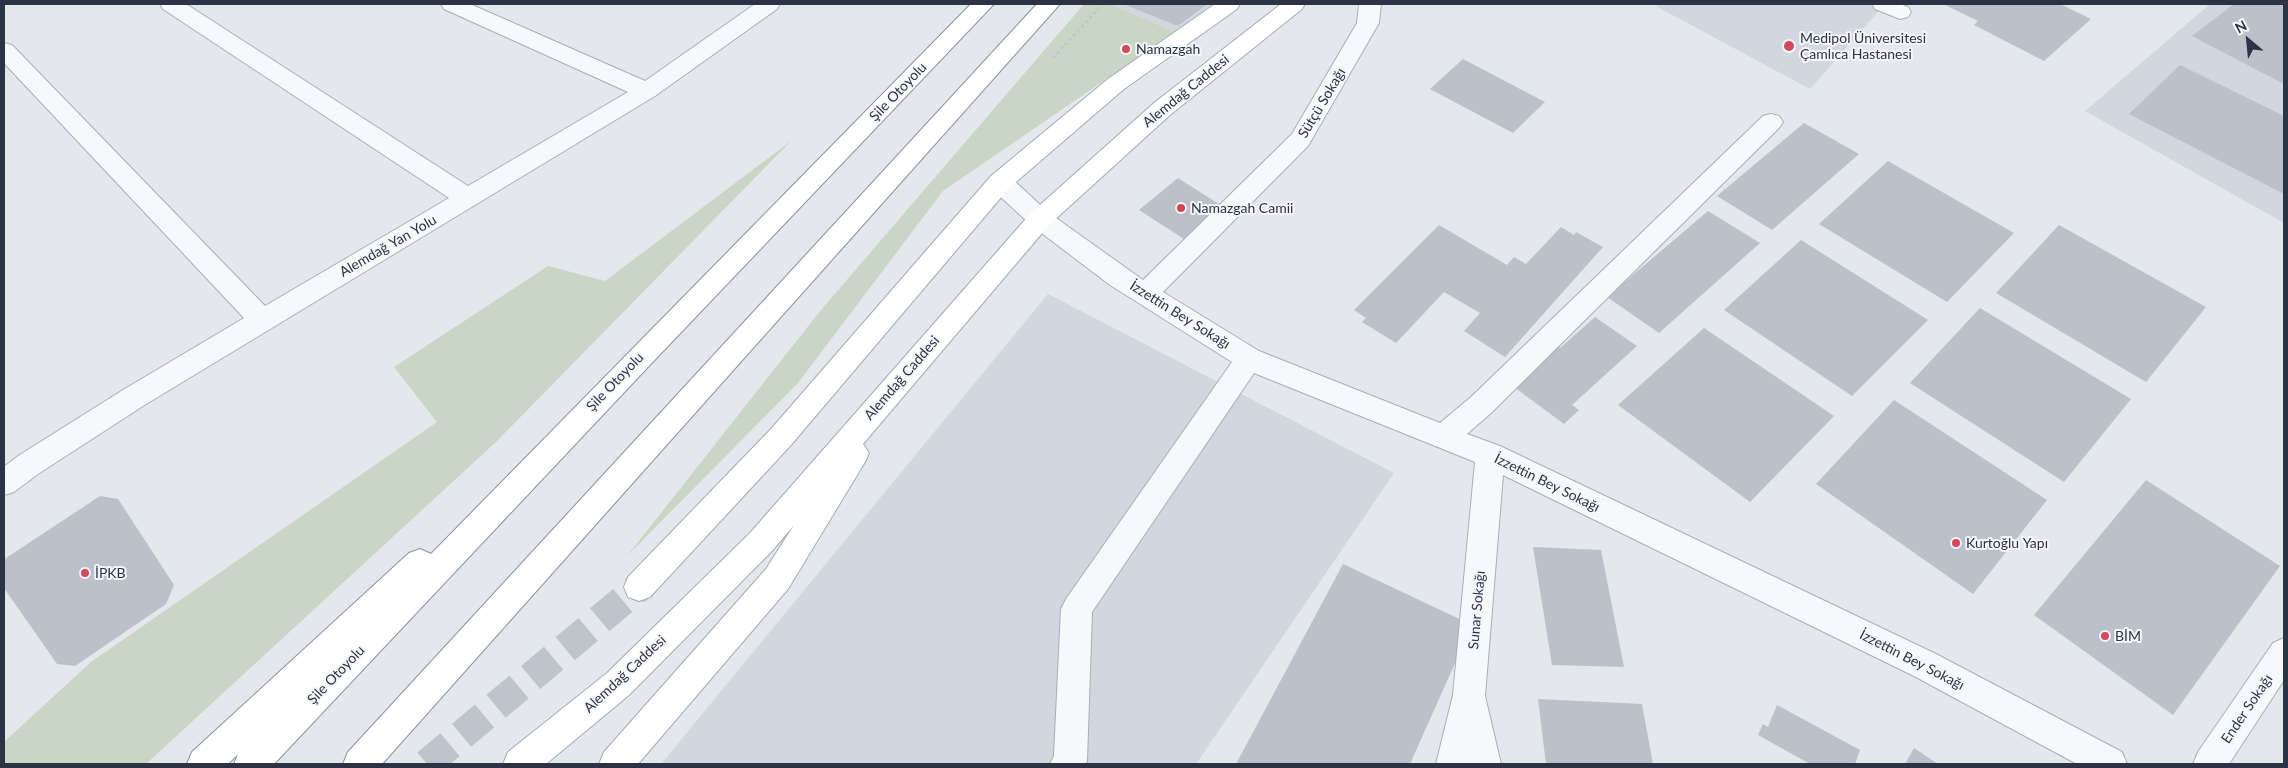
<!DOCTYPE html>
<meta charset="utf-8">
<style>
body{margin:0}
#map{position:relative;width:2288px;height:768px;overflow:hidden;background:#e4e7ec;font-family:Lato,sans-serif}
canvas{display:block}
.frame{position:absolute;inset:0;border:5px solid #2b3445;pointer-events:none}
.north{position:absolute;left:2223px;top:15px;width:50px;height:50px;-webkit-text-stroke:4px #f4f6f9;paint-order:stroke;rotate:332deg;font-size:14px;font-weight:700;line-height:20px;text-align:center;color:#2b3445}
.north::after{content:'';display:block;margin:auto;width:18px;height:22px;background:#2b3445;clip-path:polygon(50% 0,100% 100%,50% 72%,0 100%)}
</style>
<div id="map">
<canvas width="2288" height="768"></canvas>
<div class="frame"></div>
<div class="north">N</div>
</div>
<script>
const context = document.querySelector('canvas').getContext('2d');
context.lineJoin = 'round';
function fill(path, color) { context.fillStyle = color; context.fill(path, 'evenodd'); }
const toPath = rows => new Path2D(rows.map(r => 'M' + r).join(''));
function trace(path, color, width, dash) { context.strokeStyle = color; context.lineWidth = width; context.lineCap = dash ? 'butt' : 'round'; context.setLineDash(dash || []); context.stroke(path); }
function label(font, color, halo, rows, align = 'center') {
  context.font = font + ' Lato,sans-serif'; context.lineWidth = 4; context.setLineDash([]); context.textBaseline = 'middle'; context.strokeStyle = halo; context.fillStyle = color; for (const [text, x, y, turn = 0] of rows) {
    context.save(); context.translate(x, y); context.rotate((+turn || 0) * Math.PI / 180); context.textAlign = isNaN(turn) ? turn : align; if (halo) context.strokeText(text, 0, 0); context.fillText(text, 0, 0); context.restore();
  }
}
const built = toPath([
 [1110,4,1213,4,1175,32],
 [1652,4,1885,4,1810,89],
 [2210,4,2284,4,2284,223,2085,111],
 [1048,294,1394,473,1196,764,661,764]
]);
const green = toPath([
 [1084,4,1110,4,1175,32,943,191,798,383,627,556,821,310],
 [791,141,496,442,146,764,4,764,4,742,91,662,437,422,394,367,548,266,605,281]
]);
const building = toPath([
 [1123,4,1207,4,1178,26],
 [1943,4,2060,4,2091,19,2044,61,1974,25,1978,21],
 [2234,4,2284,4,2284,84,2192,36],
 [1463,59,1545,102,1513,133,1430,89],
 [2180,65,2284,116,2284,194,2129,114],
 [1804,123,1859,154,1772,230,1717,196],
 [1888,161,2014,233,1947,302,1819,224],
 [1178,178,1222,206,1184,239,1139,210],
 [1708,211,1760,243,1659,333,1607,297],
 [1439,225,1507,265,1514,257,1526,264,1561,227,1574,235,1576,232,1603,247,1505,357,1464,331,1480,313,1444,292,1396,343,1362,322,1366,318,1354,310],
 [2059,225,2206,307,2146,382,1996,293],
 [1801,240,1928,320,1852,396,1724,310],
 [1980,308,2131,399,2064,482,1910,383],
 [1595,317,1637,346,1572,405,1579,410,1564,424,1510,384,1555,344,1560,348],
 [1704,328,1834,416,1750,502,1618,405],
 [1894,400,2047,500,1973,594,1816,484],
 [2146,480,2280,566,2173,715,2034,615],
 [100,496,118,499,174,585,166,604,75,666,57,664,4,588,4,562,6,558],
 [1533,547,1601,550,1624,667,1552,665],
 [1343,564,1472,625,1410,764,1236,764],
 [1538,699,1642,704,1653,764,1546,764],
 [1777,705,1860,750,1855,764,1810,764,1758,735,1763,724,1768,727],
 [1914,748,1938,764,1905,764]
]);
const majorTunnel = toPath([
 [427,764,639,587]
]);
const path = toPath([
 [1053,58,1099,8]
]);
const minor = toPath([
 [160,4,186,4,468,186,628,92,444,9,441,4,470,4,645,81,755,4,780,4,777,9,655,96,143,406,38,474,14,492,4,495,4,467,18,456,123,390,244,318,4,63,4,43,12,45,265,306,449,198,163,9,160,4],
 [1359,4,1381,4,1379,23,1308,146,1163,292,1259,351,1440,423,1471,397,1763,116,1771,114,1779,116,1783,122,1779,128,1491,413,1467,434,1500,446,1936,654,2122,752,2127,764,2077,764,1914,676,1503,475,1485,696,1501,764,1436,764,1453,695,1475,462,1254,373,1092,612,1087,761,1085,764,1050,764,1054,756,1061,609,1066,599,1232,362,1110,285,1031,225,991,188,988,182,991,176,1000,173,1009,176,1049,213,1143,280,1292,134,1357,23,1359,4],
 [1872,4,1900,4,1908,7,1911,12,1908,17,1900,19,1875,9,1872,4],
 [2284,638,2284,680,2229,764,2193,764,2198,752,2273,643,2284,638]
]);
const major = toPath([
 [1215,4,1240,4,1237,9,1124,89,1009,188,791,445,650,597,639,601,628,597,624,587,628,577,771,429,991,176,1108,79,1215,4],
 [1281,4,1305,4,1302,9,1170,115,1049,225,863,444,869,453,865,462,788,589,638,764,599,764,604,752,766,569,794,525,772,551,629,695,546,764,503,764,508,752,607,673,750,533,1031,213,1154,103,1281,4]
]);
const highway = toPath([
 [971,4,994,4,648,367,274,764,234,764,238,754,228,764,187,764,192,752,409,553,420,549,431,554,971,4],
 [1037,4,1060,4,382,764,343,764,348,752,1037,4]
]);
const markers = [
 [1789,46,6,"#d1495b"],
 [1126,49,5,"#d1495b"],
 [1181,208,5,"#d1495b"],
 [1956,543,5,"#d1495b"],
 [85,573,5,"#d1495b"],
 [2105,636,5,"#d1495b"]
];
const poiNames = [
 ["Medipol Üniversitesi",1800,38],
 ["Çamlıca Hastanesi",1800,54],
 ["Namazgah",1136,49],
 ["Namazgah Camii",1191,208],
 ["Kurtoğlu Yapı",1966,543],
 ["İPKB",95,573],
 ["BİM",2115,636]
];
const streetNames = [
 ["Alemdağ Caddesi",1186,91,-39],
 ["Şile Otoyolu",898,92,-46],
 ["Sütçü Sokağı",1322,103,-59],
 ["Alemdağ Yan Yolu",388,246,-30],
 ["İzzettin Bey Sokağı",1180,315,32],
 ["Alemdağ Caddesi",902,378,-49],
 ["Şile Otoyolu",615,382,-46],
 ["İzzettin Bey Sokağı",1547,483,26],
 ["Sunar Sokağı",1477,610,-85],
 ["İzzettin Bey Sokağı",1912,660,27],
 ["Alemdağ Caddesi",625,674,-43],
 ["Şile Otoyolu",336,675,-46],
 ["Ender Sokağı",2247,709,-56]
];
fill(built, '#d2d6de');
fill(green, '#c9d6c5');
fill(building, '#bbc0ca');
trace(majorTunnel, '#bfc3cb', 30, [30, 15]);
trace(minor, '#a9aeb7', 2);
trace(major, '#a3abb8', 2);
trace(highway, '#8b94a3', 2);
trace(path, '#c2c5cb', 2.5, [3, 3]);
fill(minor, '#f7f8fa');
fill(major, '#fff');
fill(highway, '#fff');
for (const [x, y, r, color] of markers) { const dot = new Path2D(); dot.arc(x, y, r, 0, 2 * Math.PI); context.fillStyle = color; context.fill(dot); trace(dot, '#f4f6f9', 2); }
label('14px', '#2b3445', '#f4f6f9', poiNames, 'left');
label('14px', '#2b3445', '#f4f6f9', streetNames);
</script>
